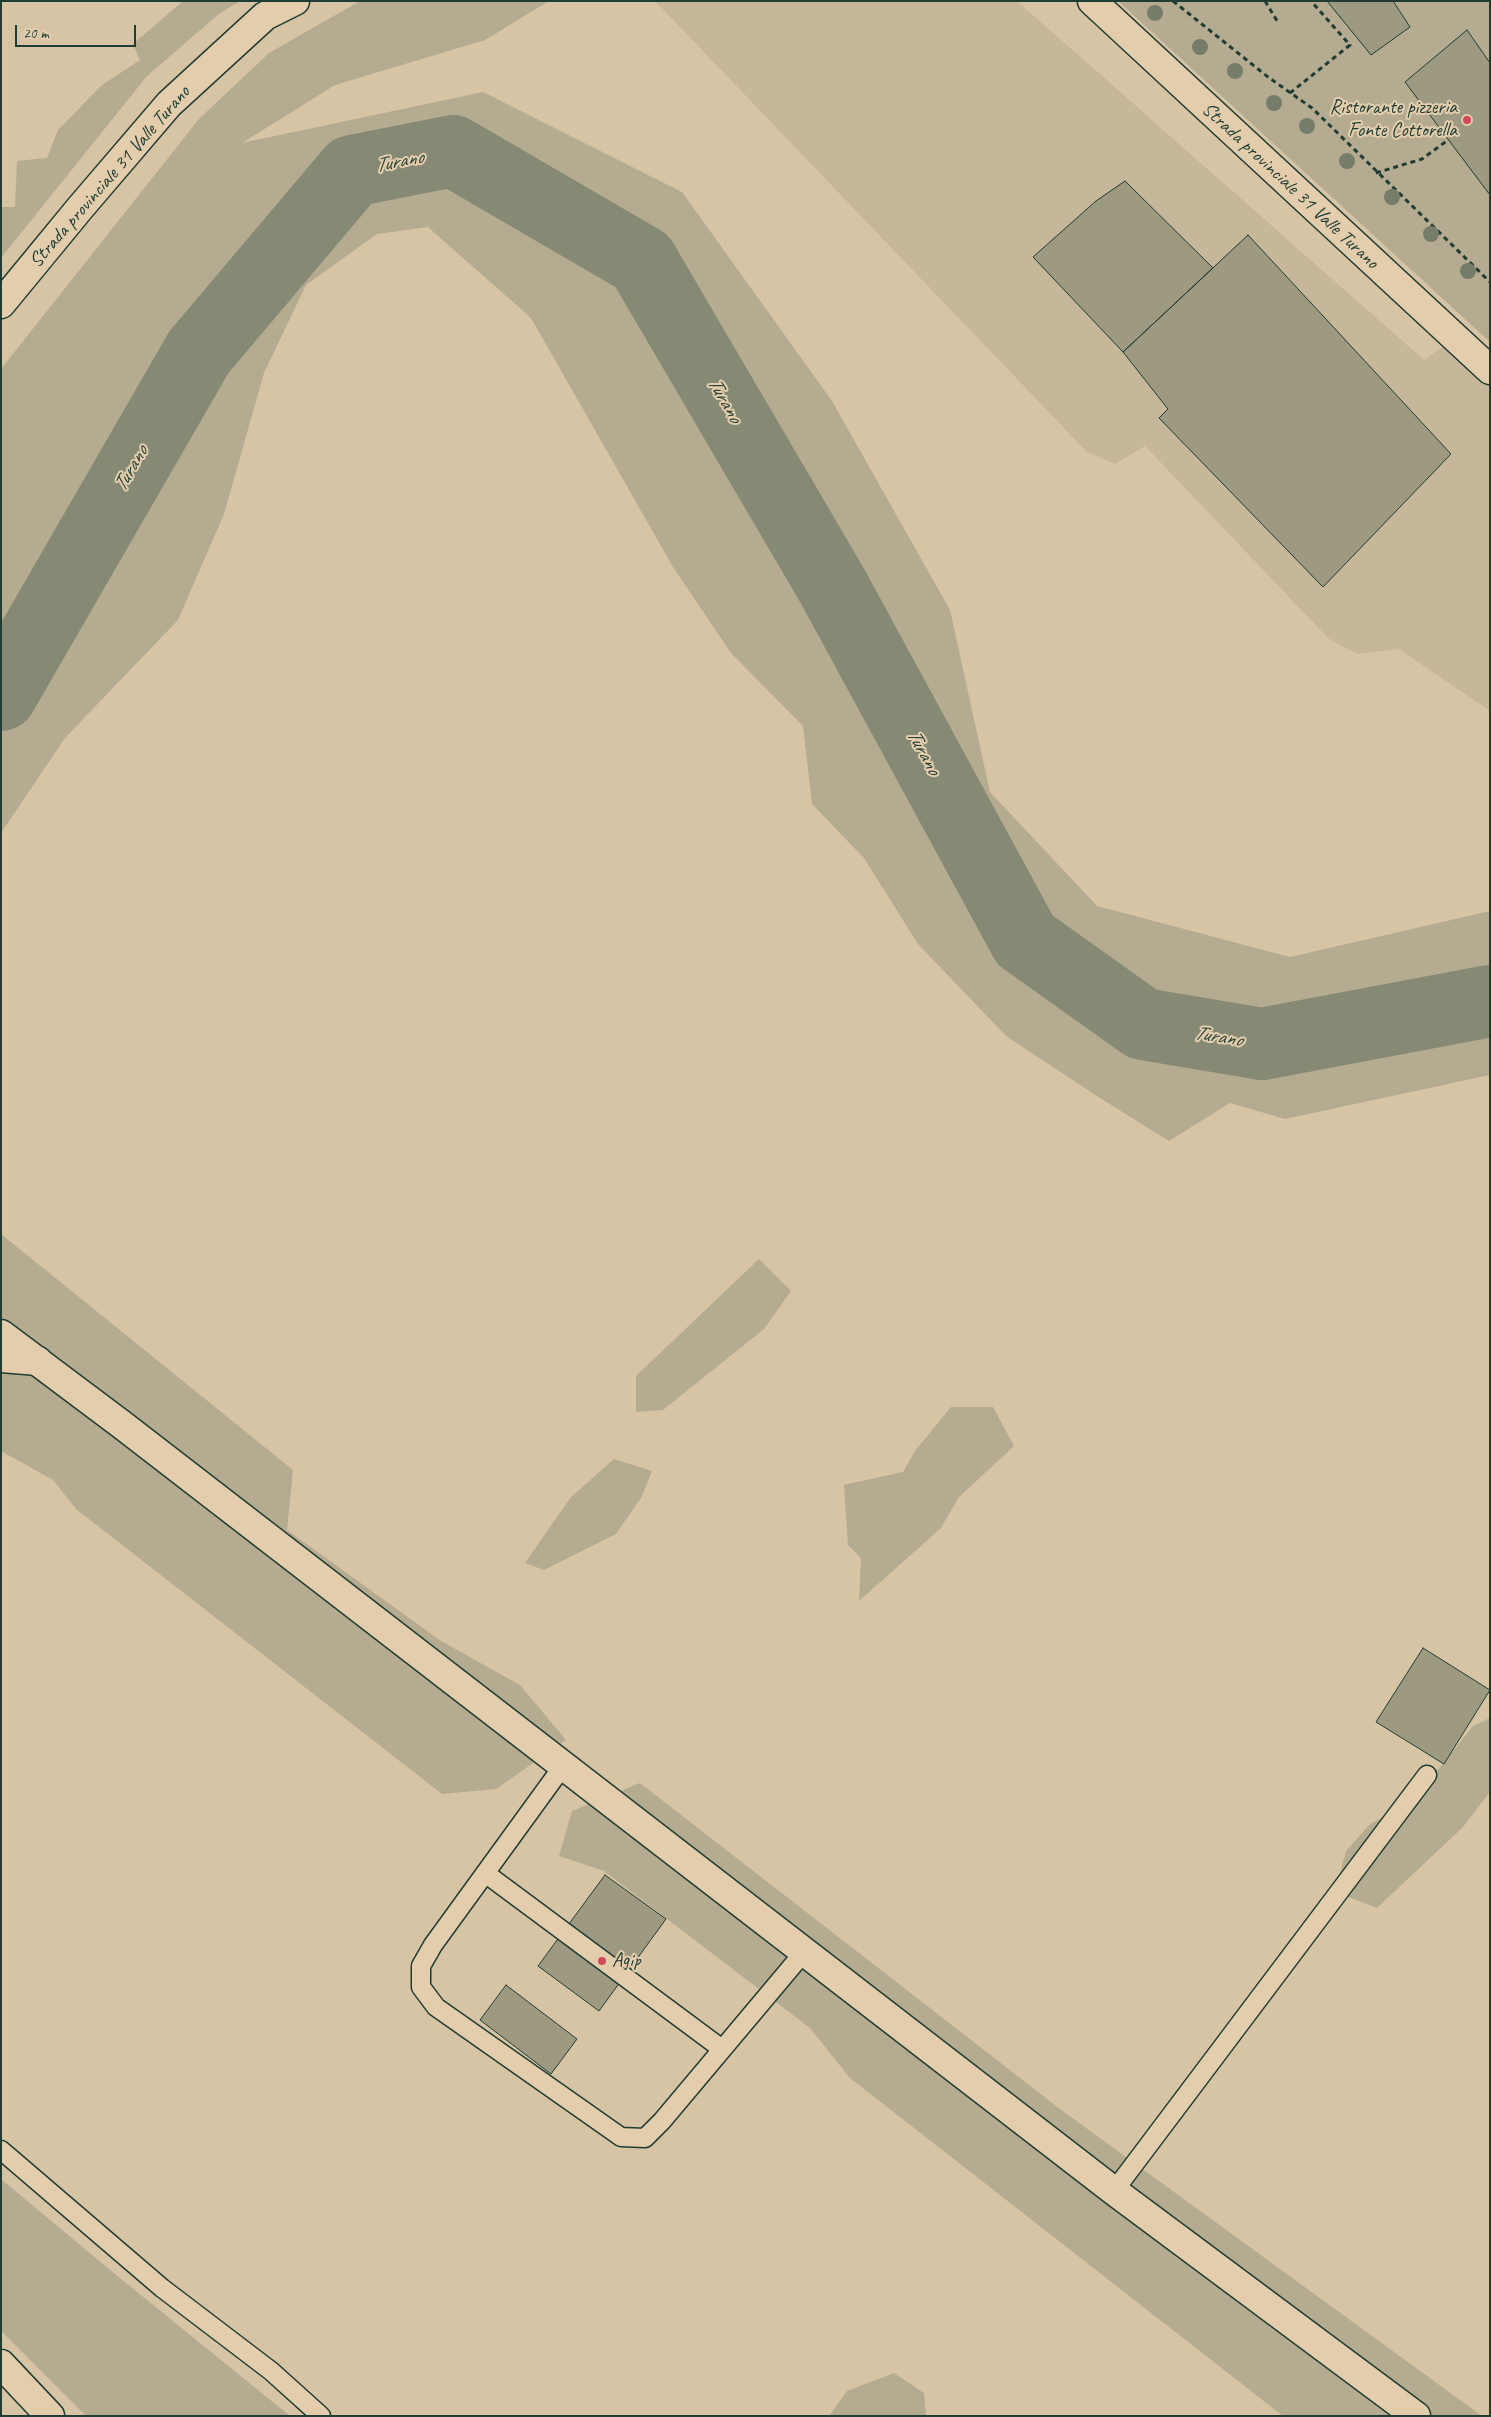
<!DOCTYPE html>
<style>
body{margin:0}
#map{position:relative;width:1491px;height:2417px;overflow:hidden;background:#d7c4a5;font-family:Caveat,sans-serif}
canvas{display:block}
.frame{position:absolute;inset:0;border:2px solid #1f3d34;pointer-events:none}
.scale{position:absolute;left:15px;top:25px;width:121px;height:22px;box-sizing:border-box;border:2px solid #1f3d34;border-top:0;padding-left:6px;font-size:15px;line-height:18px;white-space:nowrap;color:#1f3d34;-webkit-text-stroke:4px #e3cdac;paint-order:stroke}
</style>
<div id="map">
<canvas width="1491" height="2417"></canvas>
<div class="frame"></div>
<div class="scale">20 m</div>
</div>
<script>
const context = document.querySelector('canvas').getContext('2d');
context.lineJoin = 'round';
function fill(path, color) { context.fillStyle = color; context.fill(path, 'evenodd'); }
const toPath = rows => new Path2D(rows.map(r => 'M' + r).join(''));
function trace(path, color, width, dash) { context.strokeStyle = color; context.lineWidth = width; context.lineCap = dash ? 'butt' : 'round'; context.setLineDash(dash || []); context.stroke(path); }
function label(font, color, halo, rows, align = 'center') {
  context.font = font + ' Caveat,sans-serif'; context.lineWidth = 4; context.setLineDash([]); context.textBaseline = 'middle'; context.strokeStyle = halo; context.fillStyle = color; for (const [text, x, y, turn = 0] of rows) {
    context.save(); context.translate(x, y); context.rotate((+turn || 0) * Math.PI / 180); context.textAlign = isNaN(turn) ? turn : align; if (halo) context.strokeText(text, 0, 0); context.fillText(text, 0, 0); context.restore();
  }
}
const built = toPath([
 [655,1,1017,1,1424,360,1448,343,1490,382,1490,711,1399,649,1357,654,1329,639,1145,446,1115,464,1087,452]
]);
const green = toPath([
 [183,1,240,1,219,14,147,76,1,258,1,207,15,207,17,161,47,158,58,130,102,85,140,60,133,44],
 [360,1,549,1,485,40,335,85,242,143,483,92,682,192,832,401,950,610,990,792,1097,906,1290,957,1490,911,1490,1075,1285,1119,1230,1103,1169,1141,1100,1098,1006,1036,918,944,864,858,812,804,803,726,731,653,673,567,531,318,428,227,377,234,306,285,264,373,224,514,178,620,65,738,1,833,1,369,199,119,269,53],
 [1118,1,1490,1,1490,342],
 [1,1234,293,1470,287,1530,441,1641,520,1685,566,1740,496,1789,442,1794,76,1509,53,1480,1,1451],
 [759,1259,791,1291,764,1329,663,1410,636,1412,636,1376],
 [951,1407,993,1407,1014,1446,959,1497,941,1528,859,1601,861,1558,848,1545,844,1485,903,1472,915,1451],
 [614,1459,652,1471,641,1498,616,1534,544,1570,525,1563,571,1497],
 [1490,1718,1490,1792,1463,1827,1377,1908,1335,1892,1346,1851,1369,1825,1413,1801,1473,1726],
 [640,1783,1060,2109,1482,2416,1283,2416,850,2078,810,2028,604,1871,559,1856,572,1811],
 [1,2179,115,2274,290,2416,86,2416,1,2331],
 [894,2373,924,2393,926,2416,829,2416,847,2391]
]);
const river = toPath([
 [1,695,199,352,352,171,453,151,642,261,833,587,1025,940,1143,1024,1262,1044,1490,1001]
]);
const building = toPath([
 [1327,1,1393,1,1410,27,1371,55,1327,1],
 [1467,30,1490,63,1490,195,1405,82,1467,30],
 [1125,181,1213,268,1123,352,1033,257,1096,201,1125,181],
 [1248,235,1451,454,1323,587,1159,418,1168,409,1123,352,1248,235],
 [1423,1648,1490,1690,1444,1764,1376,1722,1423,1648],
 [605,1875,666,1919,599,2011,538,1966,605,1875],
 [506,1985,577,2039,551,2074,480,2020,506,1985]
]);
const path = toPath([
 [1173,1,1268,77,1312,108,1490,282],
 [1265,1,1279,24],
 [1290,93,1350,45,1311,1],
 [1376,173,1422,159,1448,140]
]);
const service = toPath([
 [563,1766,433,1945,421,1966,421,1987,436,2007,621,2137,645,2138,662,2121,804,1952],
 [485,1873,722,2049],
 [1,2150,162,2288,271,2371,321,2416],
 [1114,2191,1427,1775]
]);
const tertiary = toPath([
 [1092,1,1490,370],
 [1,304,80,208,169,104,265,16,295,1],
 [1,1358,38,1361],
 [1,2364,50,2416]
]);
const secondary = toPath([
 [1,1334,121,1424,1114,2191,1416,2416]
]);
const trees = [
 [1155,13],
 [1200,47],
 [1235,71],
 [1274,103],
 [1307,126],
 [1347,161],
 [1392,197],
 [1431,234],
 [1468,271]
];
const markers = [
 [1467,120,5,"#d1495b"],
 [602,1961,5,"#d1495b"]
];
const poiNames = [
 ["Ristorante pizzeria",1457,108],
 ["Fonte Cottorella",1457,131],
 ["Agip",612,1961,"left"]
];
const streetNames = [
 ["Strada provinciale 31 Valle Turano",110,177,-49],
 ["Strada provinciale 31 Valle Turano",1290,186,43]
];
const waterNames = [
 ["Turano",399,162,-11],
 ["Turano",724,400,60],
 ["Turano",131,469,-60],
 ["Turano",923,752,61],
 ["Turano",1218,1037,9]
];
fill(built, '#c6b79a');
fill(green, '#b5ab90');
trace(river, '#868a74', 72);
fill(building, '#9e9a81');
trace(building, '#1f3d34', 1);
trace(service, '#1f3d34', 21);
trace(tertiary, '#1f3d34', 31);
trace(secondary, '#1f3d34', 31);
trace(path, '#1f3d34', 3, [5, 4]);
trace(service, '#e3cdac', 18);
trace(tertiary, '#e3cdac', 28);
trace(secondary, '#e3cdac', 28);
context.fillStyle = '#767c6a';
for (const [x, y] of trees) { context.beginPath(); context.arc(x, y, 8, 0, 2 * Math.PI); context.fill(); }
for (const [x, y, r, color] of markers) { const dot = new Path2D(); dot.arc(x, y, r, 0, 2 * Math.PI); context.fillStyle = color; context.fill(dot); trace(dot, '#e3cdac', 2); }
label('20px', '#1f3d34', '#e3cdac', poiNames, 'right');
label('20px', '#1f3d34', '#e3cdac', streetNames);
label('italic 21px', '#29453a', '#e3cdac', waterNames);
</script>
